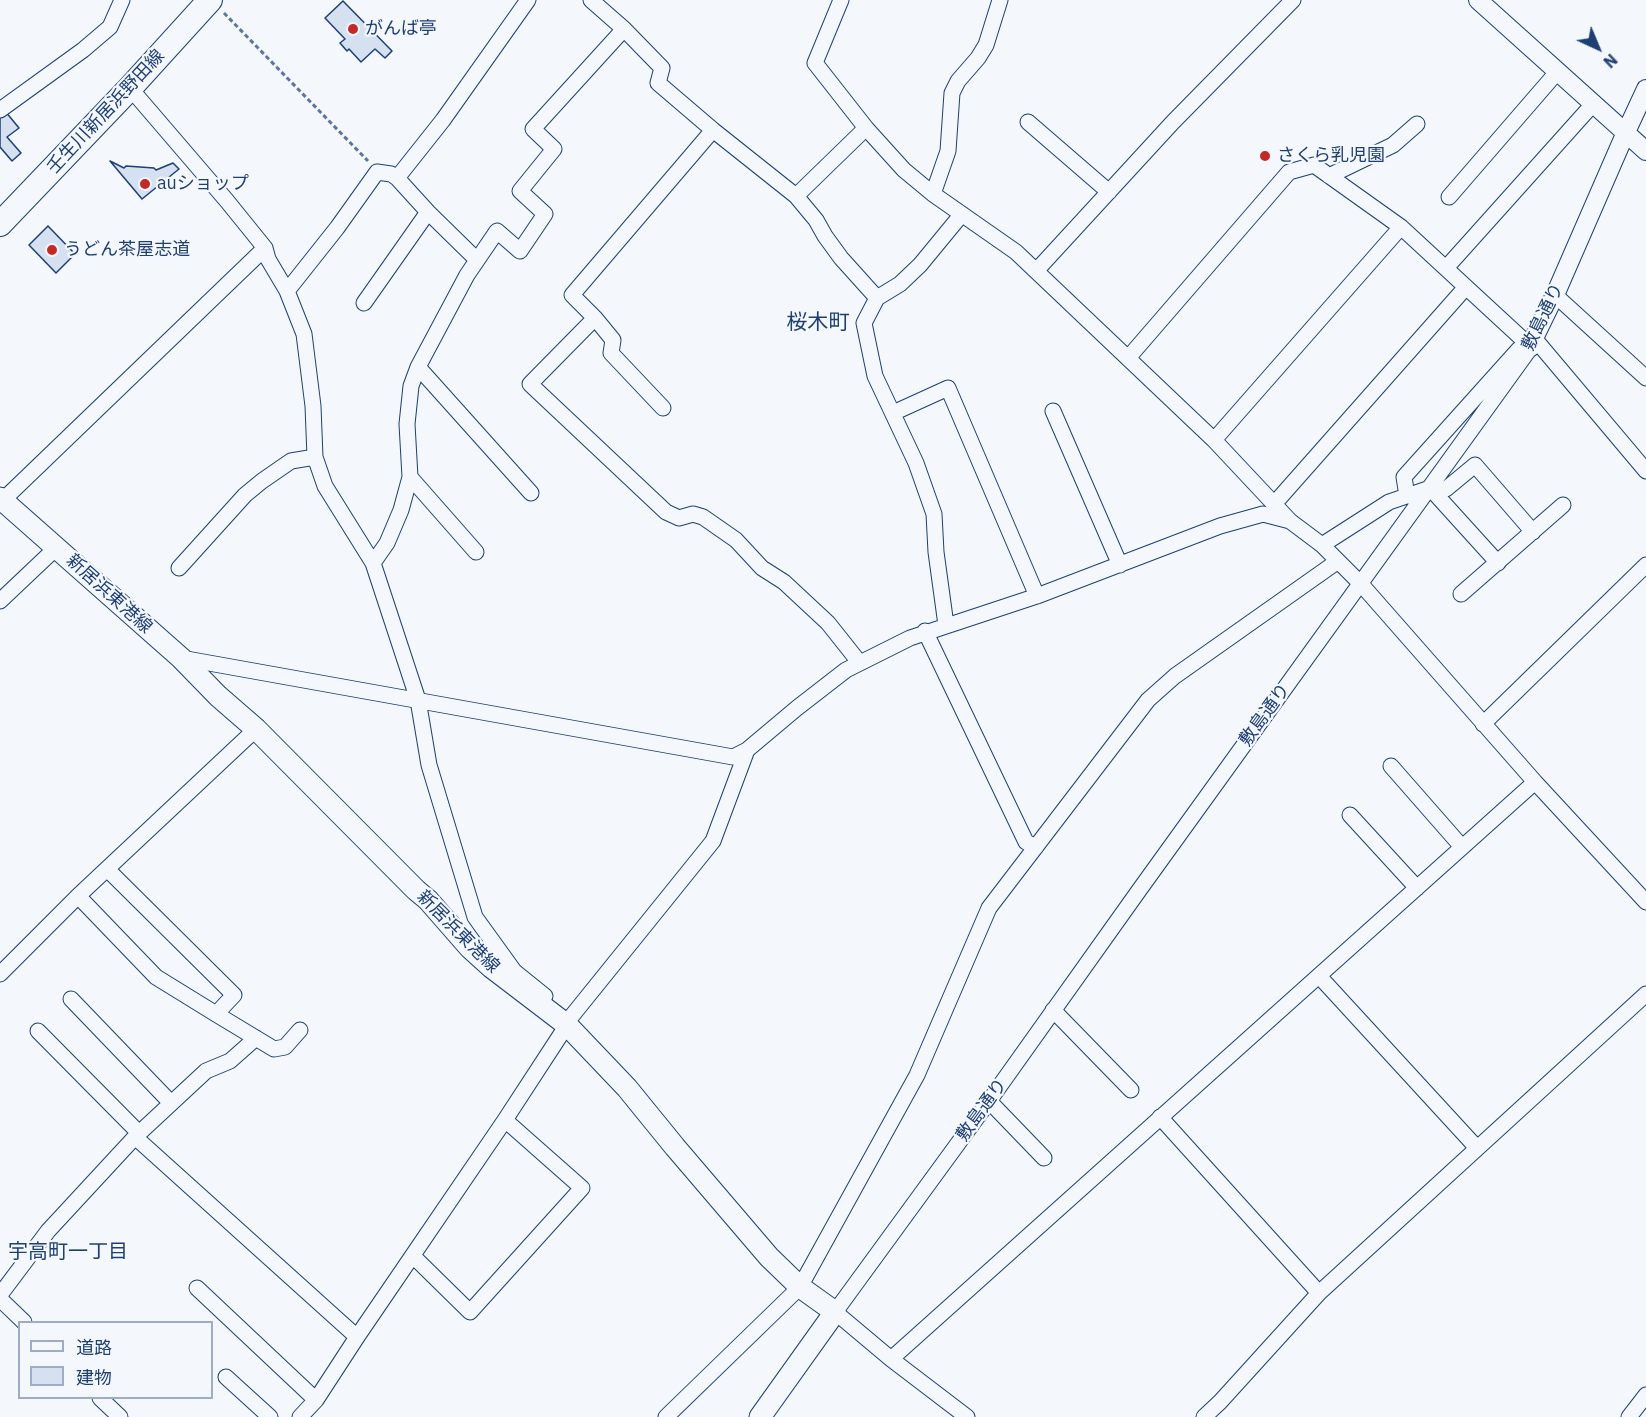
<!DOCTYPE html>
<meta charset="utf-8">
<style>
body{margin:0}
#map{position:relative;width:1646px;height:1417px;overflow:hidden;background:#f4f7fb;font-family:"IBM Plex Sans","Noto Sans JP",sans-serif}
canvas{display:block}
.legend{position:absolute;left:18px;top:1321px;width:195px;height:78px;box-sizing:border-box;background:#f4f7fb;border:2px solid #9eadc5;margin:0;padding:8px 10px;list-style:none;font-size:18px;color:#1d3f73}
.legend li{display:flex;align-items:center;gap:12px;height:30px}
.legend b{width:30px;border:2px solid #9eadc5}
.north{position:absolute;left:1568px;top:18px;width:60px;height:60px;-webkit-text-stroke:4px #f4f7fb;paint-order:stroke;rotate:136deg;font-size:16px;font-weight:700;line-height:24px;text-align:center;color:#1d3f73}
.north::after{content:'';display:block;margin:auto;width:21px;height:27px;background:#1d3f73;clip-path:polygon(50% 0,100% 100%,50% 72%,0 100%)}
</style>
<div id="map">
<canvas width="1646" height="1417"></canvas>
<ul class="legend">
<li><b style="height:8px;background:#f4f7fb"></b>道路</li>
<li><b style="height:16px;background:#d5e0f0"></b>建物</li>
</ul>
<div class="north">N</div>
</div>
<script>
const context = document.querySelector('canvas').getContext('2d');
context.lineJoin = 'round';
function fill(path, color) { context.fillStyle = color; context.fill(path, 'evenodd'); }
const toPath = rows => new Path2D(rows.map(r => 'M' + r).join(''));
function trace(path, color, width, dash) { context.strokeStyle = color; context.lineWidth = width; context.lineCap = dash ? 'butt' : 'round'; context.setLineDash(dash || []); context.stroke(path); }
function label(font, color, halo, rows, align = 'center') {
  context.font = font + ' "IBM Plex Sans","Noto Sans JP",sans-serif'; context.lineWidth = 4.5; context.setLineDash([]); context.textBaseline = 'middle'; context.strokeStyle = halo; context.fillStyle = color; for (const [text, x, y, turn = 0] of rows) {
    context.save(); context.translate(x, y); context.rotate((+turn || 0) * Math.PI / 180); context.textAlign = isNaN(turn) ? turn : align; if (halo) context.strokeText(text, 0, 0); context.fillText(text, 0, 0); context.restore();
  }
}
const building = toPath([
 [343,1,392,51,385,58,375,49,361,62,349,49,347,51,340,43,345,39,325,18,343,1],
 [5,111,19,128,7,137,21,153,12,161,0,147,0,116,5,111],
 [110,161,124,168,126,166,154,168,156,170,173,163,179,169,142,199,110,161],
 [48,226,75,254,56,273,29,245,48,226]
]);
const path = toPath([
 [224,13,368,161]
]);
const minor = toPath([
 [591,0,624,29,662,68,658,83,713,130,796,196,816,220,825,236,841,258,877,298,864,323,875,376,916,463,934,514,936,552,946,625],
 [841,0,815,63,866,128,904,170,933,194,1016,252,1214,440,1290,521],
 [130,88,227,201,265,248,268,259,287,291,304,334,313,406,315,457],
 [0,110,83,50,110,27,122,0],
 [1028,122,1109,192],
 [1329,176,1393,145,1417,124],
 [933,194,948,151,952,93,958,81,978,58,986,45,1000,0],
 [796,196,866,128],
 [1449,197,1558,71],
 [477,260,428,212,397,178,443,120,528,0],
 [1446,268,1594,103],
 [1036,271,1173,122,1293,0],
 [287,291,337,228,377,172,391,174,397,178],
 [1555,295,1646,378],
 [877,298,900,284,920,265,962,214],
 [364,303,428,212],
 [595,318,530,384,666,512,679,518,693,514,703,517,736,540,762,568,784,582,828,623,859,662],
 [1534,338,1646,471],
 [418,367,531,493],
 [663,408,611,353,613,340,595,318,572,295,713,130],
 [1053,411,1120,565],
 [893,413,948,388,1037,596],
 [1214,440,1401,227],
 [410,477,407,424,411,386,418,367,467,275,497,231,520,251,545,214,520,191,554,149,533,129,624,29],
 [1430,488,1498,563],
 [1407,496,1404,477,1519,349],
 [3,500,265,248],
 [1275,503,1466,287],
 [1322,545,1389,502,1430,488,1446,489,1475,465,1533,532],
 [476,552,410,477,401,510,387,543,373,563,418,700,429,765,475,917,514,971,545,996],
 [179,568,245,495,262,481,291,461,315,457,325,486,373,563],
 [1461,594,1563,505],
 [0,601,56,548],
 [925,631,1026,842,1036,847],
 [181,658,733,757,747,750,797,708,846,670,910,638,1037,596,1220,526,1263,514,1290,521,1322,545,1361,584,1535,782,1646,902],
 [1483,724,1646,565],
 [1391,766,1462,847],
 [1350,815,1417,888],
 [107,869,234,995,216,1014],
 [78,896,156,977,216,1014,274,1049,285,1047,300,1030],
 [0,974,78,896,256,729],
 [1319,976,1477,1148],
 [71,999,171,1103],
 [1053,1010,1131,1090],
 [38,1031,139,1133],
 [989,1101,1044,1158],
 [1160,1117,1319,1293],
 [135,1137,357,1337],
 [413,1256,470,1312,582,1188,505,1120],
 [197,1288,316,1400],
 [0,1295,48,1231,135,1137,206,1071,230,1061,256,1038],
 [0,1299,24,1322],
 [891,1359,1535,782],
 [226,1377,270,1417],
 [100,1398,120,1417],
 [300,1417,316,1400,357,1337,505,1120,567,1025,571,1017,713,841,747,750],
 [666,1417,800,1287,917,1075,989,908,1148,700,1175,676,1338,561],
 [967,1417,891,1359,835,1312,989,1101,1140,889,1531,347,1401,227,1314,165,1289,172,1128,358],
 [1204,1417,1220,1402,1319,1293,1646,994],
 [1629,1417,1646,1395]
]);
const tertiary = toPath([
 [1478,0,1646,151],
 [1531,347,1534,338,1555,295,1626,132,1646,89]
]);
const secondary = toPath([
 [0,498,181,658,218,696,256,729,416,890,428,900,470,948,491,967,567,1025,627,1088,675,1147,769,1257,800,1287,835,1312,760,1417]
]);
const primary = toPath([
 [0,224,130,88,210,0]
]);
const markers = [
 [353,29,6,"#c62828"],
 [1265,156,6,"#c62828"],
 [145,184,6,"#c62828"],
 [52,250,6,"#c62828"]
];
const poiNames = [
 ["がんば亭",365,29],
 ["さくら乳児園",1277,156],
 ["auショップ",157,184],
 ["うどん茶屋志道",64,250]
];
const streetNames = [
 ["壬生川新居浜野田線",106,112,-47],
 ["敷島通り",1543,317,-64],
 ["新居浜東港線",109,594,42],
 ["敷島通り",1265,715,-54],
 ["新居浜東港線",458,932,45],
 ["敷島通り",982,1110,-54]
];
const neighbourhoodNames = [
 ["宇高町一丁目",68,1252]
];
const quarterNames = [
 ["桜木町",818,323]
];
fill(building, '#d5e0f0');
trace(building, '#1d3f73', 1.5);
trace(minor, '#1d3f73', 17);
trace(tertiary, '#1d3f73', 20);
trace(secondary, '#1d3f73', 23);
trace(primary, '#1d3f73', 26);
trace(path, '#5e769c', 3, [4.5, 3]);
trace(minor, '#f4f7fb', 15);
trace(tertiary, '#f4f7fb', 18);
trace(secondary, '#f4f7fb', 21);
trace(primary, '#f4f7fb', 24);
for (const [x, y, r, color] of markers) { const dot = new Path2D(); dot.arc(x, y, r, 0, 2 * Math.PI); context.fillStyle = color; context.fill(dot); trace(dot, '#f4f7fb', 2); }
label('18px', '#1d3f73', '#f4f7fb', poiNames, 'left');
label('18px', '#1d3f73', '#f4f7fb', streetNames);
label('20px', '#1d3f73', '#f4f7fb', neighbourhoodNames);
label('21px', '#1d3f73', '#f4f7fb', quarterNames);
</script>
